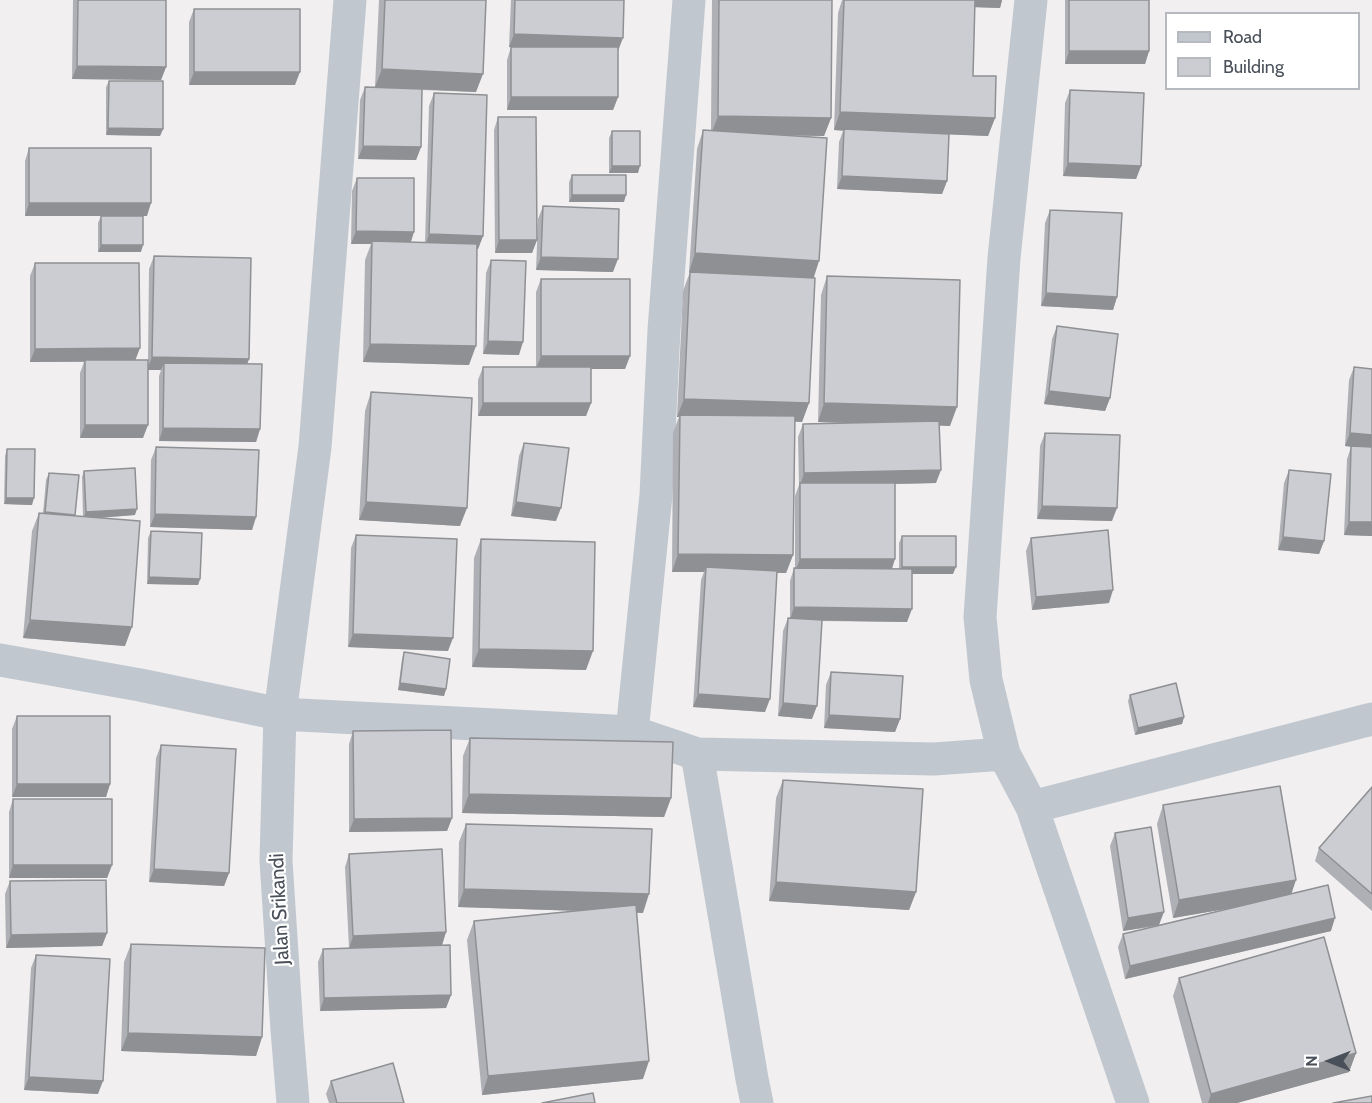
<!DOCTYPE html>
<style>
body{margin:0}
#map{position:relative;width:1372px;height:1103px;overflow:hidden;background:#f1efef;font-family:Cabin,sans-serif}
canvas{display:block}
.legend{position:absolute;left:1165px;top:12px;width:195px;height:78px;box-sizing:border-box;background:#fff;border:2px solid #b6b9bd;margin:0;padding:8px 10px;list-style:none;font-size:18px;color:#495059}
.legend li{display:flex;align-items:center;gap:12px;height:30px}
.legend b{width:30px;border:2px solid #b6b9bd}
.north{position:absolute;left:1300px;top:1031px;width:60px;height:60px;-webkit-text-stroke:4px #fff;paint-order:stroke;rotate:270deg;font-size:16px;font-weight:700;line-height:24px;text-align:center;color:#495059}
.north::after{content:'';display:block;margin:auto;width:21px;height:27px;background:#495059;clip-path:polygon(50% 0,100% 100%,50% 72%,0 100%)}
</style>
<div id="map">
<canvas width="1372" height="1103"></canvas>
<ul class="legend">
<li><b style="height:8px;background:#c1c7cf"></b>Road</li>
<li><b style="height:16px;background:#cccdd2"></b>Building</li>
</ul>
<div class="north">N</div>
</div>
<script>
const context = document.querySelector('canvas').getContext('2d');
context.lineJoin = 'round';
const toPath = rows => new Path2D(rows.map(r => 'M' + r).join(''));
function trace(path, color, width, dash) { context.strokeStyle = color; context.lineWidth = width; context.lineCap = dash ? 'butt' : 'round'; context.setLineDash(dash || []); context.stroke(path); }
function fill(path, color) { context.fillStyle = color; context.fill(path, 'evenodd'); }
function label(font, color, halo, rows, align = 'center') {
  context.font = font + ' Cabin,sans-serif'; context.lineWidth = 4.5; context.setLineDash([]); context.textBaseline = 'middle'; context.strokeStyle = halo; context.fillStyle = color; for (const [text, x, y, turn = 0] of rows) {
    context.save(); context.translate(x, y); context.rotate((+turn || 0) * Math.PI / 180); context.textAlign = isNaN(turn) ? turn : align; if (halo) context.strokeText(text, 0, 0); context.fillText(text, 0, 0); context.restore();
  }
}
const minor = toPath([
 [1031,0,1004,258,980,617,986,680,1004,754,1032,807,1133,1103],
 [0,660,140,685,280,714,632,732,697,754,934,759,1004,754],
 [632,732,656,495,664,330,689,0],
 [697,754,752,1079,757,1103],
 [1032,807,1372,719],
 [293,1103,287,1030,276,861,280,714,315,447,350,0]
]);
const wall = toPath([
 [73,0,166,0,166,67,161,80,72,79],
 [379,0,486,0,476,92,422,90,421,147,416,160,358,159,360,100,365,87,375,87],
 [511,0,624,0,618,51,618,97,613,110,507,110,507,60,511,47,509,47],
 [712,0,832,0,831,118,824,136,782,135,813,278,809,403,802,422,795,421,793,555,786,573,777,573,765,712,693,707,701,580,704,572,672,572,673,433,679,417,677,417,683,291,690,272,725,274,689,272,697,149,703,130,711,131],
 [842,0,1002,0,1000,8,975,7,973,76,995,118,988,136,949,134,947,181,942,194,837,189,839,142,843,131,834,130,838,13],
 [1065,0,1149,0,1149,51,1145,64,1065,64],
 [194,9,295,85,189,85,189,22],
 [109,81,163,129,160,136,106,135,106,87],
 [1070,90,1141,166,1136,179,1063,176,1065,103],
 [434,93,483,236,478,249,477,249,469,365,363,362,365,260,371,244,351,244,352,191,357,178,410,242,425,243,429,106],
 [498,117,537,240,532,253,495,253,494,130],
 [612,131,638,173,609,173,609,138],
 [29,148,147,216,25,216,25,161],
 [572,175,624,202,569,202,569,182],
 [543,206,613,272,536,270,538,219],
 [1050,210,1117,297,1113,310,1041,306,1045,223],
 [101,216,141,252,98,252,98,223],
 [154,256,249,359,247,364,260,429,256,442,159,441,159,376,161,370,148,370,143,438,80,438,80,373,84,362,30,362,30,276,35,263,136,360,148,360,149,269],
 [491,260,519,355,483,354,486,273],
 [827,276,950,426,940,425,936,483,895,484,892,569,899,569,899,543,902,536,953,574,912,574,907,622,821,621,812,719,778,716,783,631,788,618,790,618,790,581,794,568,795,568,795,496,799,485,798,437,803,424,850,423,818,422,821,295],
 [541,279,630,356,625,369,591,369,591,403,586,416,478,416,478,380,483,367,536,367,536,292],
 [1057,326,1110,398,1105,411,1044,404,1052,339],
 [1354,367,1372,369,1372,536,1344,535,1347,459,1351,447,1345,446,1349,380],
 [371,392,460,526,359,520,365,411],
 [1045,433,1112,521,1037,519,1040,446],
 [524,443,556,521,511,516,519,456],
 [156,447,256,517,252,530,150,527,151,460],
 [7,449,32,505,4,504,5,456],
 [1289,470,1324,541,1319,554,1278,550,1284,483],
 [84,471,135,515,98,518,125,646,23,638,32,531,39,513,43,513,46,480,49,473,75,516,83,517,82,477],
 [151,531,200,579,198,585,147,584,148,538],
 [356,535,448,651,348,647,351,548],
 [1031,538,1109,603,1032,610,1026,551],
 [481,539,586,670,472,667,474,558],
 [404,652,446,689,444,696,398,690,402,659],
 [831,672,900,719,895,732,824,728,826,685],
 [1130,695,1184,717,1182,724,1135,735,1128,701],
 [17,716,110,784,106,797,12,797,12,729],
 [353,731,452,818,447,831,349,832,349,744],
 [470,738,671,798,664,817,462,813,463,756],
 [161,745,229,873,224,886,149,882,156,758],
 [783,780,916,892,909,910,769,901,776,798],
 [1372,787,1372,911,1315,861,1319,848],
 [13,799,112,865,107,878,9,878,9,812],
 [1163,805,1291,894,1331,931,1125,979,1118,947,1123,934,1158,926,1123,931,1110,846,1115,833,1159,925,1230,908,1173,918,1157,824],
 [466,824,643,913,636,912,643,1079,482,1095,467,940,474,921,581,911,458,907,459,842],
 [349,854,446,932,442,945,451,995,446,1008,320,1011,318,962,323,949,349,948,345,867],
 [10,881,107,933,102,946,6,948,5,894],
 [131,944,262,1037,256,1056,121,1051,124,962],
 [36,955,98,1094,24,1090,31,968],
 [1179,978,1356,1053,1349,1072,1237,1103,1202,1103,1173,996],
 [331,1081,404,1103,329,1103,326,1094]
]);
const shadedWall = toPath([
 [942,0,1002,0,1000,8,939,6],
 [514,34,623,38,618,51,509,47],
 [1069,51,1149,51,1145,64,1065,64],
 [77,66,166,67,161,80,72,79],
 [382,69,483,74,476,92,375,87],
 [194,72,300,72,295,85,189,85],
 [511,97,618,97,613,110,507,110],
 [840,112,995,118,988,136,834,130],
 [718,116,831,118,824,136,711,134],
 [108,128,163,129,160,136,106,135],
 [363,146,421,147,416,160,358,159],
 [1068,163,1141,166,1136,179,1063,176],
 [612,166,640,166,638,173,609,173],
 [842,176,947,181,942,194,837,189],
 [572,195,626,195,624,202,569,202],
 [29,203,151,203,147,216,25,216],
 [356,231,414,232,410,245,372,241,371,244,351,244],
 [429,234,483,236,478,249,425,247],
 [499,240,537,240,532,253,495,253],
 [101,245,143,245,141,252,98,252],
 [695,253,819,261,813,280,689,272],
 [541,257,618,259,613,272,536,270],
 [1046,293,1117,297,1113,310,1041,306],
 [488,341,523,342,519,355,483,354],
 [370,344,476,346,469,365,363,362],
 [140,348,135,361,30,362,35,349],
 [541,356,630,356,625,369,536,369],
 [152,357,249,359,244,372,164,363,161,370,147,370],
 [1049,391,1110,398,1105,411,1044,404],
 [684,399,809,403,802,422,680,417,680,415,679,417,677,417],
 [483,403,591,403,586,416,478,416],
 [824,403,957,407,950,426,818,422],
 [85,425,148,425,143,438,80,438],
 [163,428,260,429,256,442,159,441],
 [1350,433,1372,435,1372,448,1345,446],
 [941,470,936,483,800,486,804,473],
 [6,498,34,498,32,505,4,504],
 [366,502,467,508,460,526,359,520],
 [516,502,561,508,556,521,511,516],
 [1042,506,1117,508,1112,521,1037,519],
 [137,509,135,515,83,519,86,512],
 [45,512,75,515,73,522,42,519],
 [155,514,256,517,252,530,150,527],
 [1349,522,1372,522,1372,536,1344,535],
 [1283,537,1324,541,1319,554,1278,550],
 [678,554,793,555,786,573,706,572,706,567,704,572,672,572],
 [800,559,895,559,891,572,795,572],
 [902,567,956,567,953,574,899,574],
 [149,577,200,579,198,585,147,584],
 [1113,590,1109,603,1032,610,1036,597],
 [794,607,912,609,907,622,790,620],
 [30,620,132,627,125,646,23,638],
 [353,634,453,638,448,651,348,647],
 [479,649,593,651,586,670,472,667],
 [400,683,446,689,444,696,398,690],
 [698,694,770,699,765,712,693,707],
 [783,703,817,706,812,719,778,716],
 [829,715,900,719,895,732,824,728],
 [1184,717,1182,724,1135,735,1138,728],
 [17,784,110,784,106,797,12,797],
 [469,794,671,798,664,817,462,813],
 [452,818,447,831,349,832,354,819],
 [13,865,112,865,107,878,9,878],
 [154,869,229,873,224,886,149,882],
 [1296,880,1290,898,1173,918,1179,900],
 [776,882,916,892,909,910,769,901],
 [464,889,649,894,643,913,458,907],
 [1164,912,1159,925,1123,931,1128,918],
 [1335,918,1331,931,1125,979,1130,966],
 [446,932,442,945,349,949,353,936],
 [107,933,102,946,6,948,11,935],
 [451,995,446,1008,320,1011,324,998],
 [128,1033,262,1037,256,1056,121,1051],
 [1356,1053,1349,1072,1237,1103,1208,1103,1211,1094],
 [649,1061,643,1079,482,1095,488,1076],
 [29,1077,103,1081,98,1094,24,1090]
]);
const building = toPath([
 [78,0,166,0,166,67,77,66,78,0],
 [385,0,486,0,483,74,382,69,385,0],
 [515,0,624,0,623,38,514,34,515,0],
 [719,0,832,0,831,118,718,116,719,0],
 [844,0,975,0,973,76,996,76,995,118,840,112,844,0],
 [1069,0,1149,0,1149,51,1069,51,1069,0],
 [194,9,300,9,300,72,194,72,194,9],
 [511,47,618,47,618,97,511,97,511,47],
 [109,81,163,81,163,129,108,128,109,81],
 [365,87,422,89,421,147,363,146,365,87],
 [1070,90,1144,93,1141,166,1068,163,1070,90],
 [434,93,487,95,483,236,429,234,434,93],
 [498,117,536,117,537,240,499,240,498,117],
 [844,129,949,134,947,181,842,176,844,129],
 [703,130,827,138,819,261,695,253,703,130],
 [612,131,640,131,640,166,612,166,612,131],
 [29,148,151,148,151,203,29,203,29,148],
 [572,175,626,175,626,195,572,195,572,175],
 [357,178,414,178,414,232,356,231,357,178],
 [543,206,619,209,618,259,541,257,543,206],
 [1050,210,1122,213,1117,297,1046,293,1050,210],
 [101,216,143,216,143,245,101,245,101,216],
 [372,241,477,244,476,346,370,344,372,241],
 [154,256,251,258,249,359,152,357,154,256],
 [491,260,526,261,523,342,488,341,491,260],
 [35,263,139,263,140,348,35,349,35,263],
 [690,272,815,278,809,403,684,399,690,272],
 [827,276,960,280,957,407,824,403,827,276],
 [541,279,630,279,630,356,541,356,541,279],
 [1057,326,1118,334,1110,398,1049,391,1057,326],
 [85,360,148,360,148,425,85,425,85,360],
 [164,363,262,364,260,429,163,428,164,363],
 [483,367,591,367,591,403,483,403,483,367],
 [1354,367,1372,369,1372,435,1350,433,1354,367],
 [371,392,472,398,467,508,366,502,371,392],
 [680,415,795,416,793,555,678,554,680,415],
 [939,421,941,470,804,473,803,424,939,421],
 [1045,433,1120,435,1117,508,1042,506,1045,433],
 [524,443,569,448,561,508,516,502,524,443],
 [1351,446,1372,447,1372,522,1349,522,1351,446],
 [156,447,259,450,256,517,155,514,156,447],
 [7,449,35,449,34,498,6,498,7,449],
 [135,468,137,509,86,512,84,471,135,468],
 [1289,470,1331,474,1324,541,1283,537,1289,470],
 [49,473,79,475,75,515,45,512,49,473],
 [800,483,895,483,895,559,800,559,800,483],
 [39,513,140,521,132,627,30,620,39,513],
 [1108,530,1113,590,1036,597,1031,538,1108,530],
 [151,531,202,533,200,579,149,577,151,531],
 [356,535,457,539,453,638,353,634,356,535],
 [902,536,956,536,956,567,902,567,902,536],
 [481,539,595,542,593,651,479,649,481,539],
 [706,567,777,571,770,699,698,694,706,567],
 [794,568,912,569,912,609,794,607,794,568],
 [788,618,822,620,817,706,783,703,788,618],
 [404,652,450,659,446,689,400,683,404,652],
 [831,672,903,676,900,719,829,715,831,672],
 [1176,683,1184,717,1138,728,1130,695,1176,683],
 [17,716,110,716,110,784,17,784,17,716],
 [451,730,452,818,354,819,353,731,451,730],
 [470,738,673,742,671,798,469,794,470,738],
 [161,745,236,749,229,873,154,869,161,745],
 [783,780,923,789,916,892,776,882,783,780],
 [1280,786,1296,880,1179,900,1163,805,1280,786],
 [1372,787,1372,894,1319,848,1372,787],
 [13,799,112,799,112,865,13,865,13,799],
 [466,824,652,829,649,894,464,889,466,824],
 [1151,827,1164,912,1128,918,1115,833,1151,827],
 [442,849,446,932,353,936,349,854,442,849],
 [106,880,107,933,11,935,10,881,106,880],
 [1328,885,1335,918,1130,966,1123,934,1328,885],
 [636,905,649,1061,488,1076,474,921,636,905],
 [1324,937,1356,1053,1211,1094,1179,978,1324,937],
 [131,944,265,948,262,1037,128,1033,131,944],
 [450,945,451,995,324,998,323,949,450,945],
 [36,955,110,959,103,1081,29,1077,36,955],
 [393,1063,404,1103,337,1103,331,1081,393,1063],
 [593,1093,595,1103,542,1103,593,1093],
 [1372,1096,1372,1103,1333,1103,1372,1096]
]);
const streetNames = [
 ["Jalan Srikandi",280,909,-93]
];
trace(minor, '#c1c7cf', 33);
fill(wall, '#afb0b5');
fill(shadedWall, '#8f9093');
fill(building, '#cccdd2');
trace(building, '#8f9093', 1.5);
label('20px', '#495059', '#fff', streetNames);
</script>
